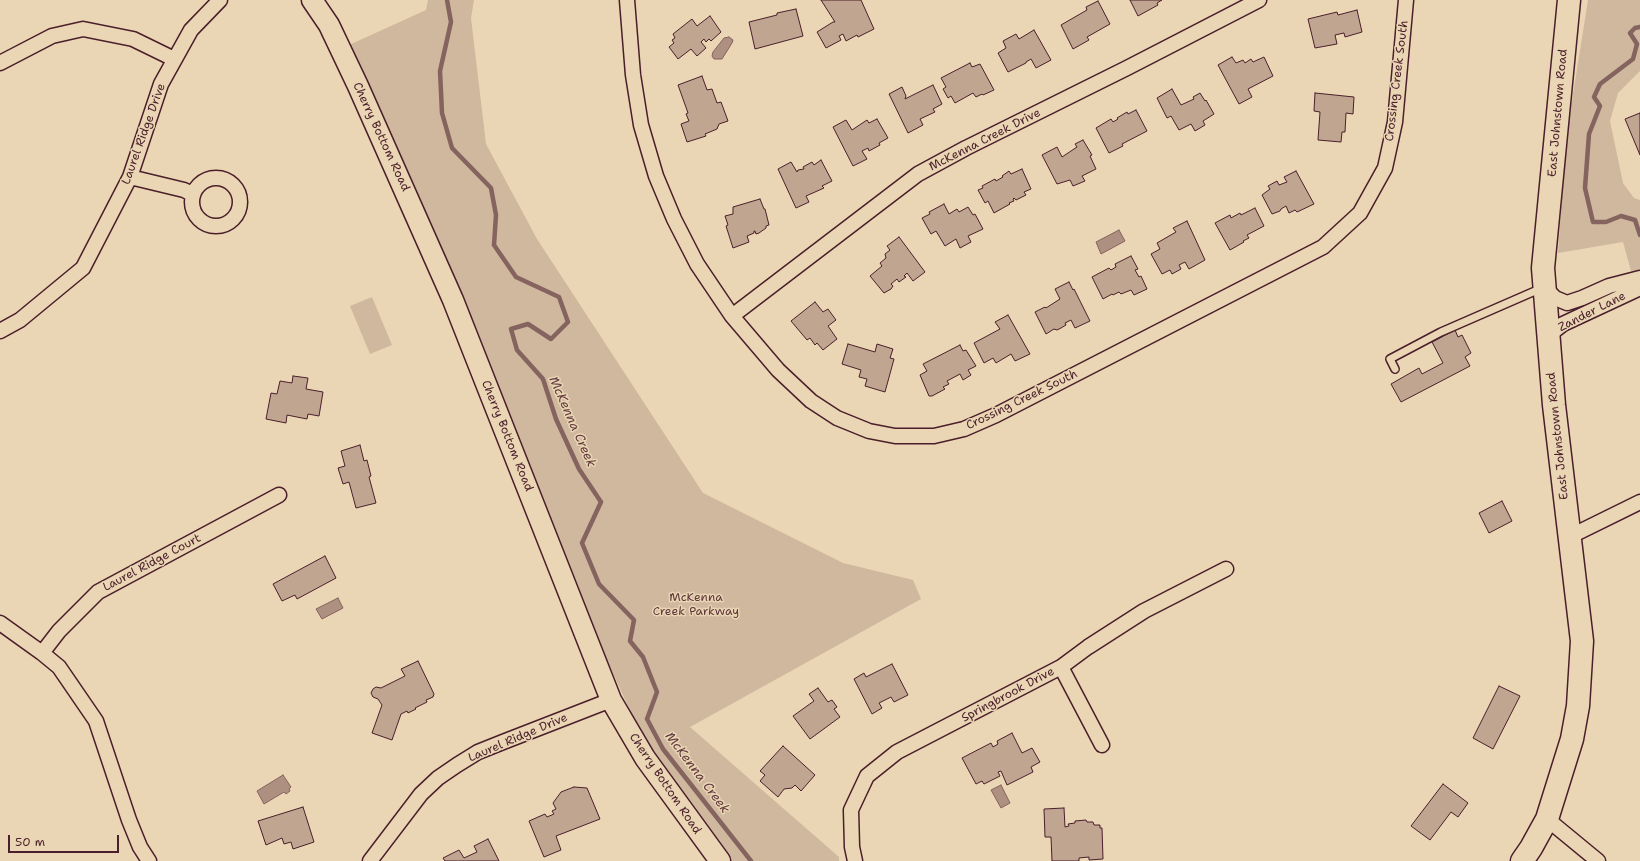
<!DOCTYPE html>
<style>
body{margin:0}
#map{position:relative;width:1640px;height:861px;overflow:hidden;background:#ead6b4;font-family:"Shantell Sans",sans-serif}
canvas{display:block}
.scale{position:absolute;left:8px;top:835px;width:111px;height:18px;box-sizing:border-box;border:2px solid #4a1f2b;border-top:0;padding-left:5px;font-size:12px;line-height:14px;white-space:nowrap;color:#4a1f2b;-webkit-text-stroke:3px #ead6b4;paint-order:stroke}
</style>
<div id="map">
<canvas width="1640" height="861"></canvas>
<div class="scale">50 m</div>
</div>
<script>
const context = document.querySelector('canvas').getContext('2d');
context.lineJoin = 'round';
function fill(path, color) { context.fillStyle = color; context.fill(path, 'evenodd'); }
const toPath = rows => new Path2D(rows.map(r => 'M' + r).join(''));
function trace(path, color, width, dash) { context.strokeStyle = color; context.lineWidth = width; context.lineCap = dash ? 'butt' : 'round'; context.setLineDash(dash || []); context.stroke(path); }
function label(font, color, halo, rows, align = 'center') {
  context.font = font + ' "Shantell Sans",sans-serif'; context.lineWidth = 3; context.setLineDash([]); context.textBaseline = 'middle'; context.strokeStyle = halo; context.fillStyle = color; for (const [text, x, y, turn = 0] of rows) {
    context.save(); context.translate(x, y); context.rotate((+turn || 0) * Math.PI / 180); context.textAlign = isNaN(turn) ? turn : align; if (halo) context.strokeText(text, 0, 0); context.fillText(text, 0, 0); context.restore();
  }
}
const green = toPath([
 [428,0,474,0,471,18,486,144,537,239,703,493,843,563,913,580,921,599,690,727,839,857,839,861,729,861,645,743,594,632,349,45,426,10],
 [1588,0,1640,0,1640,71,1618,93,1610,121,1623,183,1634,198,1640,200,1640,270,1631,271,1623,242,1558,253,1566,138],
 [372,297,392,345,370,354,350,306]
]);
const water = toPath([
 [729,37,733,40,732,43,722,59,714,59,712,56,713,52,724,38,729,37],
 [1119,230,1125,241,1101,254,1096,242,1119,230],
 [338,598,343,608,322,619,316,609,338,598],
 [283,775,291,787,289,789,290,791,286,794,284,792,264,804,257,791,283,775],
 [1001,785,1010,803,1001,808,991,790,1001,785]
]);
const stream = toPath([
 [447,0,451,22,440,71,442,113,452,148,491,188,496,215,494,245,516,277,559,297,568,322,551,339,528,324,511,329,517,350,543,379,556,419,579,469,601,502,582,543,599,584,634,620,630,641,643,657,657,692,647,719,663,749,751,861],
 [1640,27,1635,28,1630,33,1637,44,1633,59,1600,84,1594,97,1600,106,1589,134,1585,188,1593,222,1606,222,1621,216,1635,220,1640,235]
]);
const building = toPath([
 [821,0,861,0,874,29,858,37,857,35,846,41,843,34,839,36,841,40,826,48,817,32,833,22,835,22,821,0],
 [1130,0,1162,0,1157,3,1158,5,1138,16,1130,0],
 [1098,1,1110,24,1087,37,1089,40,1073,49,1061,25,1087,10,1086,7,1098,1],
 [796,9,803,36,755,49,749,22,777,15,777,13,796,9],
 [1357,10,1362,32,1345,37,1344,33,1335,35,1337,44,1315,48,1308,19,1337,12,1338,15,1357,10],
 [710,16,721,32,711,41,709,39,706,42,704,39,701,42,706,48,697,56,691,49,678,59,669,47,674,43,672,40,675,38,673,34,692,19,697,26,710,16],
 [1034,30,1051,60,1036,68,1031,59,1026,62,1026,63,1008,72,998,53,1006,48,1003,41,1016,34,1019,39,1034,30],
 [1232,57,1236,63,1243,60,1245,63,1251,59,1253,62,1264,57,1273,76,1248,89,1252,97,1239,104,1218,65,1232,57],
 [970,63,972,67,980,64,994,90,983,95,982,94,976,97,973,93,955,103,951,96,948,98,943,89,946,87,941,78,970,63],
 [702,76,707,90,712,89,717,103,721,102,728,121,719,124,717,129,705,134,706,136,687,142,681,124,689,121,686,114,688,113,678,85,702,76],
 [933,85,942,104,933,109,935,112,920,119,923,125,908,133,889,94,902,87,906,96,905,99,933,85],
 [1172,89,1181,105,1194,99,1193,97,1200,93,1205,101,1206,100,1214,114,1203,121,1205,125,1195,131,1191,124,1179,130,1171,116,1167,118,1157,98,1172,89],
 [1315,93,1354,97,1353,114,1346,113,1345,132,1342,132,1341,142,1318,140,1320,112,1314,111,1315,93],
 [1136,110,1147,131,1122,144,1123,146,1109,153,1096,128,1111,119,1113,122,1118,119,1117,118,1127,112,1128,114,1136,110],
 [1640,113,1640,155,1625,119,1640,113],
 [877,119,888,138,879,143,880,145,869,151,868,148,862,151,867,159,853,166,833,127,846,120,852,130,867,120,869,123,877,119],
 [1083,140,1092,155,1090,156,1096,169,1082,176,1085,181,1073,186,1070,180,1057,184,1042,155,1057,147,1062,157,1077,147,1075,144,1083,140],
 [821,160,832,181,822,186,824,188,806,196,809,202,796,208,778,169,791,162,797,172,798,170,804,169,803,167,812,162,814,165,821,160],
 [1022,169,1031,189,1024,192,1026,195,1016,200,1014,198,1013,199,1014,201,1009,203,1010,204,994,213,988,201,985,203,978,190,983,188,982,186,995,179,996,181,1003,177,1002,176,1009,171,1011,174,1022,169],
 [1296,171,1314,204,1297,212,1295,210,1289,213,1286,206,1281,209,1280,211,1272,214,1262,195,1270,189,1268,186,1277,181,1279,185,1287,182,1284,177,1296,171],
 [760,199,764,209,765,209,769,225,766,226,766,228,759,233,756,234,755,231,754,231,754,233,747,236,749,242,733,248,726,226,728,225,725,216,733,214,733,207,760,199],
 [944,204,949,214,957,209,959,212,968,207,973,215,975,214,983,229,968,236,971,242,960,248,956,239,945,246,936,231,931,234,922,218,930,214,929,212,944,204],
 [1255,208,1264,226,1247,235,1249,238,1243,241,1244,242,1230,250,1215,223,1230,215,1231,218,1240,213,1241,215,1255,208],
 [1187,221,1205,260,1189,269,1185,262,1179,265,1181,269,1172,274,1170,270,1162,274,1151,254,1160,249,1157,243,1176,232,1173,228,1187,221],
 [899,237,925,272,913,281,907,273,904,276,906,277,899,282,897,279,891,284,893,286,891,289,884,293,870,276,882,266,880,263,886,258,885,254,890,250,887,246,899,237],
 [1131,256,1138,269,1135,270,1139,277,1141,276,1147,289,1134,295,1131,290,1121,294,1119,292,1113,295,1112,294,1103,299,1092,277,1109,268,1111,270,1116,267,1115,264,1131,256],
 [1069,282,1073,290,1074,289,1090,321,1075,328,1071,320,1065,323,1066,325,1061,328,1057,330,1054,329,1046,334,1035,312,1045,307,1046,308,1060,299,1055,289,1069,282],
 [815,302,823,312,828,309,836,320,828,326,837,339,823,350,817,343,815,345,810,338,807,340,791,321,815,302],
 [1008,315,1030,354,1015,361,1011,354,996,363,993,358,984,363,974,343,1000,329,995,322,1008,315],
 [1455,330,1458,337,1462,335,1471,353,1465,357,1470,366,1401,402,1391,384,1419,368,1422,374,1443,363,1432,342,1455,330],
 [848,344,875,352,877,344,893,349,890,358,894,359,885,392,865,386,867,379,859,377,861,370,842,364,848,344],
 [960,345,963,351,966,350,976,366,968,370,971,375,963,380,960,374,947,381,949,384,943,387,945,389,932,396,929,396,920,375,927,371,923,364,960,345],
 [293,376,308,378,306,389,323,392,319,416,308,414,307,419,287,415,286,423,266,419,271,393,277,394,280,381,292,383,293,376],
 [360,445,364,461,367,460,371,476,369,477,376,503,356,508,349,482,343,484,338,468,345,466,341,451,360,445],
 [1502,501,1512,521,1489,533,1479,513,1502,501],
 [325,556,336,578,297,599,295,595,282,601,273,584,325,556],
 [418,661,434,694,433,697,426,700,427,702,415,708,416,709,408,713,407,711,401,714,392,740,372,733,382,705,378,699,373,697,371,693,373,689,376,687,381,688,405,676,401,669,418,661],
 [892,664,908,695,894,702,891,697,879,703,882,708,872,714,854,679,864,673,866,677,892,664],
 [1499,686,1520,696,1493,749,1473,738,1499,686],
 [818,688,828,702,832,700,837,707,834,709,840,717,810,739,793,716,814,701,809,694,818,688],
 [1012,733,1022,753,1032,748,1040,762,1031,767,1033,772,1007,785,1001,771,998,772,1000,776,984,784,982,781,976,784,962,758,991,743,993,747,998,744,997,741,1012,733],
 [783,746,815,775,801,791,795,785,792,788,784,789,778,797,760,781,765,775,760,771,783,746],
 [1443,784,1468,803,1458,817,1451,812,1430,840,1411,826,1443,784],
 [574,787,587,788,600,819,556,836,561,850,544,857,529,821,545,814,547,817,554,814,552,811,556,809,553,803,561,792,574,787],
 [303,807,314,842,293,849,291,842,284,844,282,838,266,845,258,821,303,807],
 [1064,808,1065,827,1069,826,1068,824,1075,823,1075,821,1086,820,1087,822,1093,822,1094,825,1100,825,1100,828,1102,828,1103,859,1089,860,1089,857,1079,858,1079,861,1052,861,1051,837,1045,837,1044,809,1064,808],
 [488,839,499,861,445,861,443,858,459,850,464,858,477,852,474,846,488,839]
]);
const lane = toPath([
 [1395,369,1390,359,1441,332,1542,288]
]);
const street = toPath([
 [627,0,633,75,641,125,656,176,674,219,697,264,732,316,778,370,811,401,837,418,869,431,895,436,934,436,964,429,996,415,1323,247,1360,213,1385,168,1395,122,1406,0],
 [0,63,52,36,83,29,133,39,174,59],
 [130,177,184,190,192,194],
 '192 202a24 24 0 1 1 48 0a24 24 0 1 1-48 0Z',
 [1544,287,1555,298,1567,303,1582,298,1609,286,1640,278],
 [732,316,918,174,966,148,1127,68,1259,0],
 [0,331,20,320,83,268,130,177,161,84,191,30,220,0],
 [1548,341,1554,331,1563,324,1640,288],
 [1569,537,1640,502],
 [0,623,42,653,59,667,96,721,129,820,140,847,149,861],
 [42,653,59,631,98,592,279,495],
 [1061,667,1102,745],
 [1547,819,1598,861],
 [370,861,421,794,438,778,457,765,478,752,503,742,611,700],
 [855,861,852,847,851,810,867,776,897,752,1061,667,1088,647,1144,611,1226,569]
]);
const secondary = toPath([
 [312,0,329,25,358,86,453,300,611,700,645,758,720,861]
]);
const highway = toPath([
 [1522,861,1531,848,1547,819,1572,739,1578,706,1582,641,1554,405,1543,268,1569,0]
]);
const streetNames = [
 ["Crossing Creek South",1397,81,-83],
 ["East Johnstown Road",1558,113,-85],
 ["Laurel Ridge Drive",144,134,-70],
 ["Cherry Bottom Road",381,137,65],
 ["McKenna Creek Drive",985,140,-27],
 ["Zander Lane",1592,312,-27],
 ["Crossing Creek South",1022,400,-26],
 ["Cherry Bottom Road",507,436,68],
 ["East Johnstown Road",1558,436,-96],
 ["Laurel Ridge Court",152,563,-28],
 ["Springbrook Drive",1008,695,-28],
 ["Laurel Ridge Drive",518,738,-23],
 ["Cherry Bottom Road",665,784,56]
];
const parkNames = [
 ["McKenna",696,598],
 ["Creek Parkway",696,612]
];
const waterNames = [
 ["McKenna Creek",572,422,66],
 ["McKenna Creek",697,773,53]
];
fill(green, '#cfb89e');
fill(water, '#ad9080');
trace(water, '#85635e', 1);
trace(stream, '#85635e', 4.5);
fill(building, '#c0a591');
trace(building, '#4a1f2b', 1);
trace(lane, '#4a1f2b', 10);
trace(street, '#4a1f2b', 17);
trace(secondary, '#4a1f2b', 23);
trace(highway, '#4a1f2b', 25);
trace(lane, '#ead6b4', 7);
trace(street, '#ead6b4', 14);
trace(secondary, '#ead6b4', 20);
trace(highway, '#ead6b4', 22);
label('12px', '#4a1f2b', '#ead6b4', streetNames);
label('12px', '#5e363c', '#ead6b4', parkNames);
label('italic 13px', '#633b40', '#ead6b4', waterNames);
</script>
